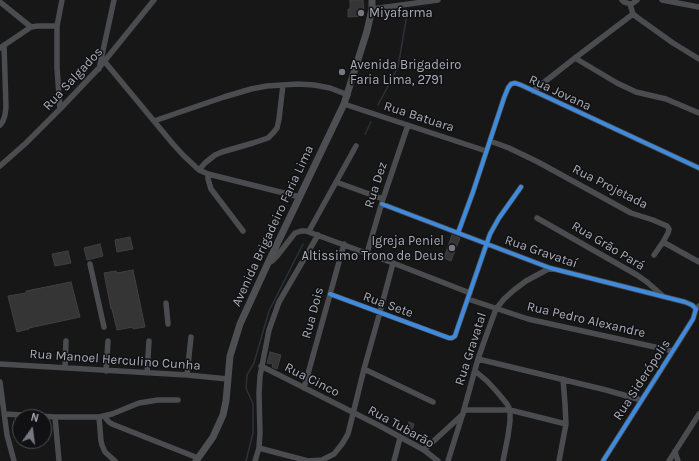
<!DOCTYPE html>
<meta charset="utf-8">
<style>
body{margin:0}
#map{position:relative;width:699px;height:461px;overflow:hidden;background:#171717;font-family:Karla,sans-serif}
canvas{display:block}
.north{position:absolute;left:12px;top:409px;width:40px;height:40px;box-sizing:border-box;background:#111113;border:1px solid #4d4f55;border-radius:50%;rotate:14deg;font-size:11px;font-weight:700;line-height:16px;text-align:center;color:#a8adb8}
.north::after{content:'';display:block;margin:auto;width:14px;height:18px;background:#757880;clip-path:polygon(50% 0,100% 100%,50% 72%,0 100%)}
</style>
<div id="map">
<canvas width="699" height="461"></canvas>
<div class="north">N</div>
</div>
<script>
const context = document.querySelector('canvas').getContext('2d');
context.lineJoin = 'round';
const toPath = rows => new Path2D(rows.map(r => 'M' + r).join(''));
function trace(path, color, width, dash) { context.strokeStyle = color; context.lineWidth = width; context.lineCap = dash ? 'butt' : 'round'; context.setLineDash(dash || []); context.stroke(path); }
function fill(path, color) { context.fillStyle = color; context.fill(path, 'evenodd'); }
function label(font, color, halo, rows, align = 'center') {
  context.font = font + ' Karla,sans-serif'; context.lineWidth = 3; context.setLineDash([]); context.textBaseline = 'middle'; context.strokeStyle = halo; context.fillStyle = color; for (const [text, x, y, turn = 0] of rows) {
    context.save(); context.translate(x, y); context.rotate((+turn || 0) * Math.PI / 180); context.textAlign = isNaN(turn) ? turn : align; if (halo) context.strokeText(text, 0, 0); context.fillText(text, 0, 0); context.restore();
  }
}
const stream = toPath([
 [378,105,398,67,407,14],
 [365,134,371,122],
 [246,461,253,433,253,404,246,388,247,375,254,363,269,311,303,244]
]);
const building = toPath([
 [350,0,363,0,364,16,348,17,348,9,350,9,350,0],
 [452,235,460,238,451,261,444,258,452,235],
 [130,237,133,249,117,252,115,240,130,237],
 [100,244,103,256,87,260,84,248,100,244],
 [68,251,71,263,55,266,52,254,68,251],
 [133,270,145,327,133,329,133,327,117,330,112,309,111,309,104,273,116,271,117,273,133,270],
 [71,282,80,317,29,328,29,329,17,332,8,296,26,293,26,291,71,282],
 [270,352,281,355,277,369,272,367,273,364,267,363,270,352],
 [409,422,414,424,410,437,406,435,409,422]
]);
const minor = toPath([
 [622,0,624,2,630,4,633,3,637,0],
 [662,0,699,7],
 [0,2,31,27],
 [630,4,633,14,638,18,673,43,699,59],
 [372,9,438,0],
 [0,48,31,27,38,26,57,26],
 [575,58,617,83,636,92,666,99,699,113],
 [105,62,173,144,184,156,199,170,208,174,208,179,211,189,243,231],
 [99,69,114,0],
 [533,91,575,58,633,14],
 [344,104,486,151],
 [60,109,57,68,57,26,62,0],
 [154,121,224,97,251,89,267,86,298,84,314,85,330,88,348,95],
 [0,125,3,121,5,115,6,107,4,45],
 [490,141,509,148,538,162,631,213,653,220,667,226,669,229,668,233,663,242,654,255],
 [0,166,26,143,60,109,98,69,154,0],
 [199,170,205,163,215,155,222,152,253,143,268,138,273,133,277,128,279,119,283,85],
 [208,174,300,197],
 [336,182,383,199],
 [382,204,550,268,685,302,692,305,696,309],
 [537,218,637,275,647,282,663,296],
 [309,231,356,146],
 [458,233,473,192,504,98,508,88,511,84,515,83,521,85,699,168],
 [663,242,699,262],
 [367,253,383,199,408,125],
 [268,263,272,261,277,256,295,233,301,231,306,231,393,263,470,293],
 [90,264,104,327],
 [330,294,449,338,452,338,455,336,458,327,490,234,499,218,521,187],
 [468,299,528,319,673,351],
 [166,303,168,324],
 [478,359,606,390,641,400],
 [0,364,187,375,228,379],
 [261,366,380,426,424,450,438,461],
 [65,368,66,341],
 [364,369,433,402],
 [106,371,108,341],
 [475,371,487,381,498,393,507,404,510,410,510,421,508,436,503,461],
 [147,373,149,341],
 [187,375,191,337],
 [0,382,7,435,14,461],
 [304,388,344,244],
 [464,410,510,410,566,424],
 [5,414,55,417,99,417,112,414,139,403,158,400,178,400],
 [104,416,109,422,112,424,198,458],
 [55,417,59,461],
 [99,417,101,441,102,445,105,452,115,461],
 [259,448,308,461,322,460,334,454,342,444,348,434,364,369,380,312,393,263],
 [424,450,463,414],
 [675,451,676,455,678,461],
 [255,461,259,448,260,433,259,393,260,376,269,330,279,302,318,235],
 [394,461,400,438],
 [448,461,463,413,478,359,485,339,496,309,504,299,514,290,526,281,550,268],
 [559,461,566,424,565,404,563,379],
 [603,461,673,351,693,319,696,309,699,306],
 [669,461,699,414]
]);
const major = toPath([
 [196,461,213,437,223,415,226,401,230,356,240,324,268,263,344,104,367,31,372,9,372,0]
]);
const cycleway = toPath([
 [382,204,550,268,685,302,692,305,696,309,693,319,603,461],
 [458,233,473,192,504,98,508,88,511,84,515,83,521,85,699,168],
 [330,294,449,338,452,338,455,336,458,327,490,234,499,218,521,187]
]);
const markers = [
 [361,13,4,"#757880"],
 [342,72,4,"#757880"],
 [452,248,4,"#757880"]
];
const poiNames = [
 ["Miyafarma",369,13],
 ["Avenida Brigadeiro",350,65],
 ["Faria Lima, 2791",350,80],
 ["Igreja Peniel",444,241,"right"],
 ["Altissimo Trono de Deus",444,256,"right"]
];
const streetNames = [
 ["Rua Salgados",73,79,-47],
 ["Rua Jovana",560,93,25],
 ["Rua Batuara",419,117,18],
 ["Rua Dez",376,185,-72],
 ["Rua Projetada",610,187,27],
 ["Avenida Brigadeiro Faria Lima",273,226,-65],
 ["Rua Grão Pará",608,246,31],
 ["Rua Gravataí",541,252,19],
 ["Rua Sete",388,305,20],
 ["Rua Dois",313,313,-75],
 ["Rua Pedro Alexandre",586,320,13],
 ["Rua Gravatal",471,349,-72],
 ["Rua Manoel Herculino Cunha",115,360,4],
 ["Rua Cinco",312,380,27],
 ["Rua Siderópolis",642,380,-57],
 ["Rua Tubarão",401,427,29]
];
trace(stream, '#2a3239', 1.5);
fill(building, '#353536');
trace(building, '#3f4043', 1);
trace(minor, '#4b4c50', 5.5);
trace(major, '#4d4f52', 7);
trace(cycleway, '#408adc', 4);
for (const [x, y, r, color] of markers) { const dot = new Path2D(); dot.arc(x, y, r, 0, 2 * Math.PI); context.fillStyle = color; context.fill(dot); trace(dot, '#111113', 1.5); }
label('13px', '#a8adb8', '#111113', poiNames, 'left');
label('13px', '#a8adb8', '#111113', streetNames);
</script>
